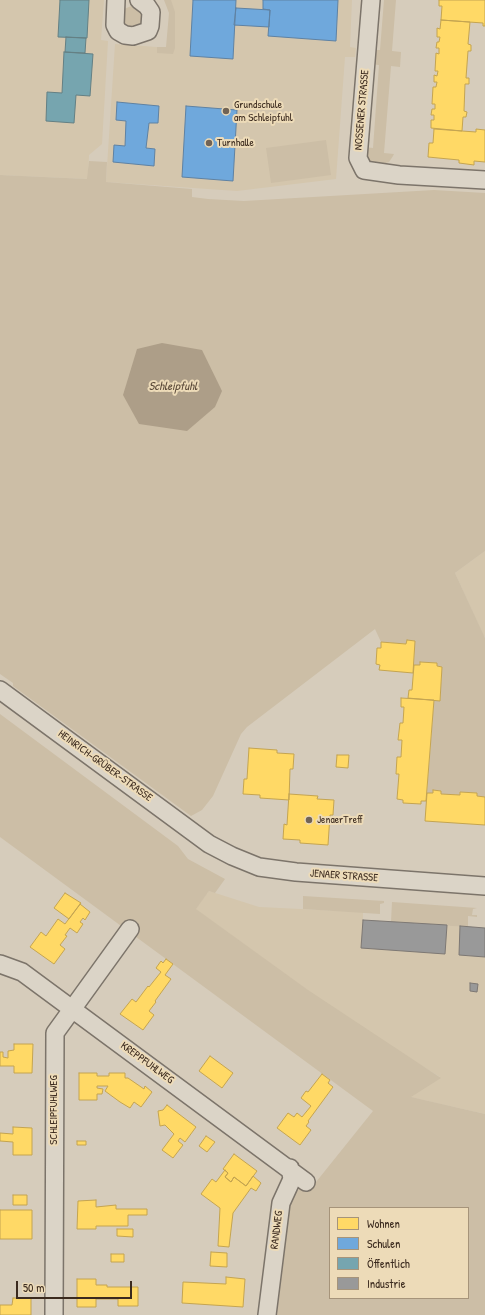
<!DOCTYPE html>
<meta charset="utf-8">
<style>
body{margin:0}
#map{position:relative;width:485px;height:1315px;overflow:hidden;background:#d6ccbb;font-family:"Patrick Hand",sans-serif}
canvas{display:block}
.legend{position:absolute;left:329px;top:1207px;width:140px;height:92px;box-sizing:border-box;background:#eddbb8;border:1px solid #a6947a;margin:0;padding:5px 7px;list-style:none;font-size:12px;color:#3b2a1e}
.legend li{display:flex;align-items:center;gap:8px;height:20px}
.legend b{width:20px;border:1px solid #a6947a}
.scale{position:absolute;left:16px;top:1281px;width:116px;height:18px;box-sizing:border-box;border:2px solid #3b2a1e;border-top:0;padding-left:5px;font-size:12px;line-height:14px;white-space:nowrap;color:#3b2a1e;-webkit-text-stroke:3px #eddbb8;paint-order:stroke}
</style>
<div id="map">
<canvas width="485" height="1315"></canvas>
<ul class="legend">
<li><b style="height:11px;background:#ffd966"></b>Wohnen</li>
<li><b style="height:11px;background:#6fa8dc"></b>Schulen</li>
<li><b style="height:11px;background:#76a5af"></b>Öffentlich</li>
<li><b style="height:11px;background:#999"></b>Industrie</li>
</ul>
<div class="scale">50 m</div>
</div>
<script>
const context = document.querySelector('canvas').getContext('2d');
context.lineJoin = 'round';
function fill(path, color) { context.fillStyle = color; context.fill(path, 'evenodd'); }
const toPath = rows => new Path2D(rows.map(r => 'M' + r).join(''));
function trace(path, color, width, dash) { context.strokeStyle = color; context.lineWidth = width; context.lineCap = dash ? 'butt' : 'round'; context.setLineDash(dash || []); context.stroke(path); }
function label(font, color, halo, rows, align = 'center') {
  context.font = font + ' "Patrick Hand",sans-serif'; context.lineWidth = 4; context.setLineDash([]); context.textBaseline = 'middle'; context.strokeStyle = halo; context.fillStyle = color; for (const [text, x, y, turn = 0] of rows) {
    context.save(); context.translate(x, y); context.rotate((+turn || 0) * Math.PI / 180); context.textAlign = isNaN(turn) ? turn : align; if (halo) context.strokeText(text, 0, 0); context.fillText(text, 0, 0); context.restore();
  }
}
const built = toPath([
 [0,0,104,0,101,40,108,41,102,144,89,155,88,179,0,175],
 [167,0,352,0,350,47,356,48,355,57,345,57,336,179,237,191,106,182,115,44,170,48,172,15],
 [485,551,485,636,484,637,455,573],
 [209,891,259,907,363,912,363,920,485,928,485,1114,410,1097,440,1077,351,1022,195,909]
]);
const green = toPath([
 [164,0,171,0,175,12,175,48,173,54,157,53,157,47,166,47,169,13],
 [384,0,396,0,392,51,401,52,400,67,391,66,384,153,394,154,393,156,389,162,380,165,369,161,364,147,373,148,379,65,370,64,371,50,380,50],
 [134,5,144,10,144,25,131,30,122,23,124,9],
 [326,140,331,175,271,183,266,148],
 [89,161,107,162,106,182,192,189,192,197,208,199,244,201,434,190,485,193,485,551,455,573,485,638,485,797,477,796,477,793,460,792,460,795,441,794,441,791,433,790,433,793,427,793,434,700,440,700,442,667,437,666,437,663,421,662,420,665,414,665,415,641,407,640,406,644,381,642,375,629,247,727,241,734,213,796,202,810,191,816,13,686,13,683,0,674,0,175,87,179],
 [0,714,178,846,188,859,225,879,215,893,209,891,196,909,308,990,441,1078,411,1097,485,1114,485,1315,273,1315,286,1206,300,1188,308,1192,373,1111,0,837],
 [330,1208,468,1208,468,1298,330,1298],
 [303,896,384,901,384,903,380,904,380,914,303,909],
 [392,902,477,908,473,909,472,915,477,915,477,917,468,916,468,927,391,922]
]);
const water = toPath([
 [162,343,202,350,222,391,215,407,187,431,139,424,123,395,137,349]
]);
const homes = toPath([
 [439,0,485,0,485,26,483,26,483,23,441,20,442,6,439,6,439,0],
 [441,20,470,22,468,44,471,45,471,51,468,51,466,78,469,78,469,84,465,84,464,111,467,112,466,117,463,117,462,131,431,128,431,120,434,120,434,115,431,115,432,109,435,109,435,104,432,104,433,87,436,87,437,82,434,82,434,75,437,76,438,71,435,71,436,53,439,54,439,48,436,48,437,42,439,42,440,37,437,37,437,28,440,29,441,20],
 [434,129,476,132,476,129,485,130,485,162,474,161,474,165,459,163,459,160,428,157,429,143,433,143,434,129],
 [407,640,415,641,413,673,379,670,380,665,376,664,377,648,381,648,381,642,406,644,407,640],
 [420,662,437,663,437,666,442,667,440,701,408,698,409,690,412,690,414,665,420,665,420,662],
 [401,698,434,700,426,801,421,801,421,804,403,803,403,800,397,799,399,774,396,774,397,757,401,757,402,740,398,740,400,723,403,723,404,707,401,707,401,698],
 [249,748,277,750,277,753,294,754,293,769,290,769,289,800,260,798,260,795,243,794,244,779,247,779,249,748],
 [337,755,349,755,348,768,336,767,337,755],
 [433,790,441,791,441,794,460,795,460,792,477,793,477,796,485,797,485,825,425,821,427,793,433,793,433,790],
 [289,794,318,796,317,799,334,800,333,815,330,815,328,845,300,843,300,840,283,839,284,824,287,825,289,794],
 [65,893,81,903,69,919,54,908,65,893],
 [80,904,90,912,85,920,83,918,80,922,83,924,77,933,70,928,65,935,67,936,60,945,65,949,54,964,30,947,41,932,46,936,58,919,65,924,80,904],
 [166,959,173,964,165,975,171,979,155,1001,156,1002,149,1011,154,1015,143,1030,120,1014,132,999,136,1002,148,986,149,987,161,972,156,968,161,961,163,963,166,959],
 [14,1044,33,1044,32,1073,14,1073,14,1066,0,1066,0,1052,3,1052,3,1057,8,1058,8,1051,14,1050,14,1044],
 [210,1056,233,1073,222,1088,199,1071,210,1056],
 [79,1073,97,1073,97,1076,109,1076,109,1073,125,1073,125,1078,128,1078,144,1089,145,1086,152,1092,141,1107,134,1102,130,1108,120,1102,105,1091,108,1086,97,1086,97,1088,103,1089,102,1094,97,1094,97,1100,79,1100,79,1073],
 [322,1074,330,1080,328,1083,333,1087,308,1121,309,1122,306,1126,311,1130,300,1145,277,1128,288,1113,294,1117,297,1113,302,1117,311,1106,301,1098,306,1091,308,1092,322,1074],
 [167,1105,196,1127,185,1142,180,1138,178,1141,183,1145,173,1158,162,1150,174,1134,165,1125,160,1126,158,1111,163,1110,167,1105],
 [13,1127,32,1128,32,1155,13,1155,13,1142,0,1141,0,1133,13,1134,13,1127],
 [206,1136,215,1142,207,1152,199,1146,206,1136],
 [77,1141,86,1141,86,1145,77,1145,77,1141],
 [234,1154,257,1171,246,1186,234,1177,231,1182,225,1177,228,1173,223,1169,234,1154],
 [225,1170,228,1173,225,1177,231,1182,234,1177,246,1186,253,1176,261,1183,256,1191,251,1188,233,1213,229,1247,218,1246,220,1208,201,1194,212,1179,216,1182,225,1170],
 [13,1195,27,1195,27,1205,13,1205,13,1195],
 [96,1200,96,1207,116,1205,116,1209,147,1209,147,1215,128,1215,128,1226,96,1226,96,1229,77,1229,78,1201,96,1200],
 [0,1210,32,1210,32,1239,0,1239,0,1210],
 [117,1229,133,1229,133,1237,117,1236,117,1229],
 [211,1252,227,1253,227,1267,210,1266,211,1252],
 [111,1254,124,1254,124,1262,111,1262,111,1254],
 [226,1277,245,1279,243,1307,182,1303,183,1282,226,1284,226,1277],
 [77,1279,96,1279,96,1285,107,1285,107,1287,138,1287,138,1306,118,1306,118,1299,96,1299,96,1307,77,1307,77,1279],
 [13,1298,31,1298,31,1315,0,1315,0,1305,12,1305,13,1298]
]);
const schools = toPath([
 [193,0,236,0,233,59,190,56,193,0],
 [263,0,338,0,336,41,268,36,270,10,263,9,263,0],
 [236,8,270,10,269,27,234,25,236,8],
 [117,102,159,106,158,123,149,123,146,148,155,149,154,166,113,162,114,145,125,146,126,121,116,120,117,102],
 [186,106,237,110,233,181,182,177,186,106]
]);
const public = toPath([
 [60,0,89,0,87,38,58,37,60,0],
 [66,37,86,38,85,53,65,52,66,37],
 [64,52,93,54,90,96,76,95,74,123,46,121,47,92,62,93,64,52]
]);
const industry = toPath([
 [363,920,447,925,445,954,361,948,363,920],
 [460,926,485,928,485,957,459,955,460,926],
 [470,983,478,984,477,992,470,991,470,983]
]);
const minor = toPath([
 [116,0,115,25,118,31,125,35,133,36,148,31,150,26,151,12,147,6,139,0],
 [371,0,358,158,364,170,399,175,485,180],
 [0,690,209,844,232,856,259,867,296,872,485,886],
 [0,964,22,972,306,1182],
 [54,1315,55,1033,130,929],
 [267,1315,281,1203,292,1179,290,1168]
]);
const markers = [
 [226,111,4,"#716355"],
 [209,143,4,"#716355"],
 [309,820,4,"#716355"]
];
const poiNames = [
 ["Grundschule",234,105],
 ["am Schleipfuhl",234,118],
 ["Turnhalle",217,143],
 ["JenaerTreff",317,820]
];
const streetNames = [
 ["NOSSENER STRASSE",362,110,-85],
 ["HEINRICH-GRÜBER-STRASSE",105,766,36],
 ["JENAER STRASSE",344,876,4],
 ["KREPPFUHLWEG",147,1063,36],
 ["SCHLEIPFUHLWEG",54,1110,-90],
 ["RANDWEG",277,1230,-83]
];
const waterNames = [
 ["Schleipfuhl",173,387]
];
fill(built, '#d4c6ad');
fill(green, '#ccbea6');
fill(water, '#ad9e88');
fill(homes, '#ffd966');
trace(homes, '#c4a450', 1);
fill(schools, '#6fa8dc');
trace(schools, '#5f82a3', 1);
fill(public, '#76a5af');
trace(public, '#648084', 1);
fill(industry, '#999');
trace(industry, '#7d7874', 1);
trace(minor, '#7c746a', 20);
trace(minor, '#dbd4c7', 17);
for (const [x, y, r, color] of markers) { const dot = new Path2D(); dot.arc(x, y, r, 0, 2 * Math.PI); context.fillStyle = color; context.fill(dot); trace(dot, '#eddbb8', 1.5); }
label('11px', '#3b2a1e', '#eddbb8', poiNames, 'left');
label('11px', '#3b2a1e', '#eddbb8', streetNames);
label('italic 12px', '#584737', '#eddbb8', waterNames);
</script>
